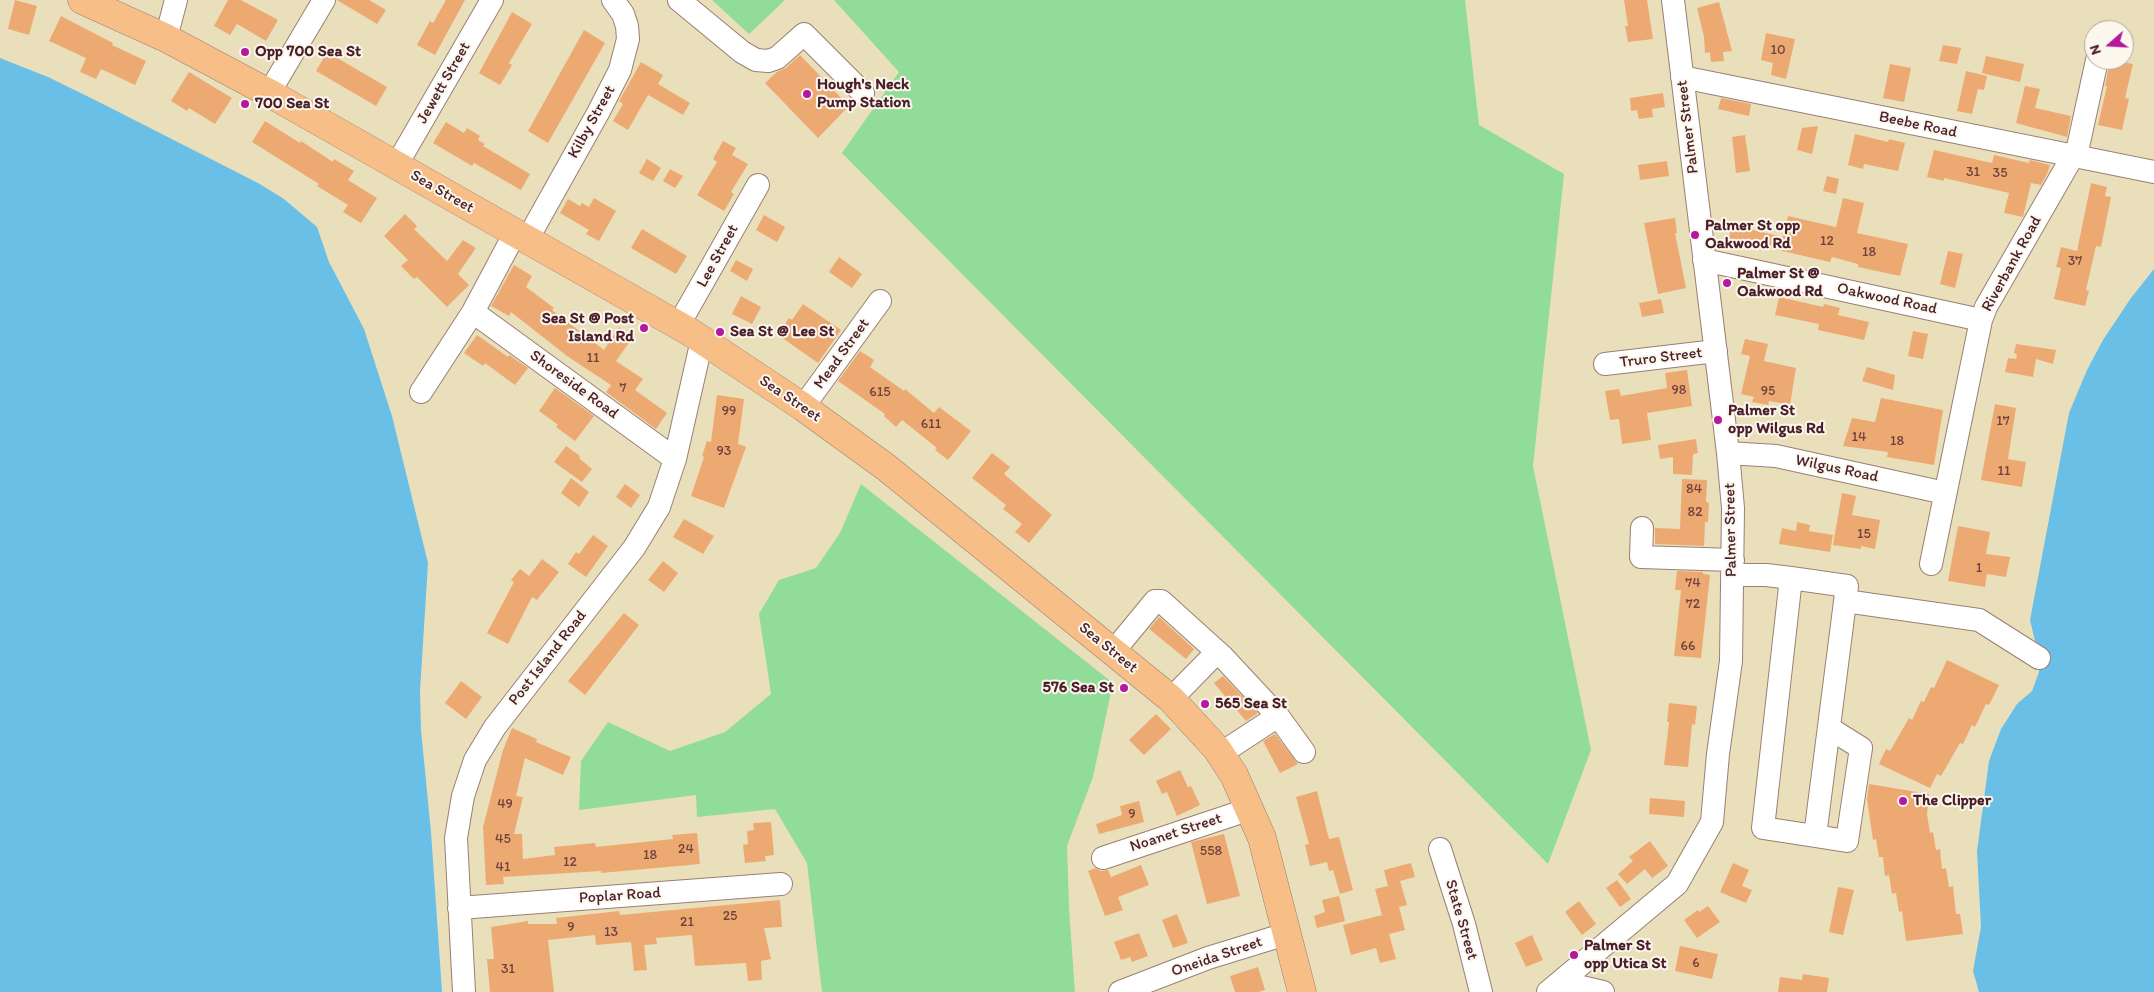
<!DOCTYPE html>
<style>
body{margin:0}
#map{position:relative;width:2154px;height:992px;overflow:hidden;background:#eadfbb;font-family:Itim,sans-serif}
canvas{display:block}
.north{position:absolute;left:2084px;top:20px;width:50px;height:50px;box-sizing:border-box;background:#fbf7ec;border:1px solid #b4a19f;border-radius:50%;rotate:251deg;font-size:14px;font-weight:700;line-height:20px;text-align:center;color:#4a1f2b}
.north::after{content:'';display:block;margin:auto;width:18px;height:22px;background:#b5179e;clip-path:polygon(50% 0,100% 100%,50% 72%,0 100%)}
</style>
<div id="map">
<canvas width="2154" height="992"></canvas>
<div class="north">N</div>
</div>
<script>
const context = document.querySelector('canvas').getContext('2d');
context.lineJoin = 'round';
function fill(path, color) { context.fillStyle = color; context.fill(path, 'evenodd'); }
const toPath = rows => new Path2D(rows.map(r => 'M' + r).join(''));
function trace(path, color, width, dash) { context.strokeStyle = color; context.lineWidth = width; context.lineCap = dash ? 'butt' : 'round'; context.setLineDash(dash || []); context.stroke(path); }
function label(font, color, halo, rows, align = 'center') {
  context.font = font + ' Itim,sans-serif'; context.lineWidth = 4; context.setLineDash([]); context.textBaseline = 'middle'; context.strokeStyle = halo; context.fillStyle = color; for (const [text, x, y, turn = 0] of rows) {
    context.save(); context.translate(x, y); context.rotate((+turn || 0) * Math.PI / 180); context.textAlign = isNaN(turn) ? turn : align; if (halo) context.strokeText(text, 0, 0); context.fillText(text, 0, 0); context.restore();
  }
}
const green = toPath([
 [712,0,785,0,749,34],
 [834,0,1465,0,1479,125,1564,174,1533,466,1591,750,1548,864,842,153,899,72],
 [861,484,1113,683,1093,777,1067,846,1069,908,1075,992,822,992,807,863,775,809,697,817,696,795,579,810,581,761,608,722,670,751,725,732,771,694,759,614,779,580,816,568,840,533]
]);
const water = toPath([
 [0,58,48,77,101,103,258,183,284,199,317,227,329,262,364,329,392,416,428,563,420,691,421,730,431,832,442,992,0,992],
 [2154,269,2154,992,1979,992,1973,971,1981,927,1977,851,1989,761,2001,729,2017,704,2032,691,2039,672,2039,658,2030,620,2069,413,2087,370,2103,340,2131,298]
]);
const building = toPath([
 [15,0,37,6,29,35,8,29],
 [228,0,241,0,278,20,266,41,237,24,230,35,214,26],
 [337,0,369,0,386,10,377,24],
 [446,0,465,0,435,55,417,45,430,21,433,23],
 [1624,0,1647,0,1653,39,1628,42,1625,26,1628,26],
 [1719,2,1732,51,1723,52,1724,61,1711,62,1710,52,1705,53,1704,37,1697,8],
 [512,12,532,24,509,63,512,65,500,85,479,73],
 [61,16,113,43,112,45,146,61,135,85,101,69,96,79,80,72,86,58,49,41],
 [584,30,605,43,548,143,528,131],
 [1766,33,1795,39,1786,79,1771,75,1773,63,1761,60],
 [1943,45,1961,48,1957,64,1939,61],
 [327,52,387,87,376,106,316,71],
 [800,55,849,106,818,138,765,83,777,72,786,68],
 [1986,56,2024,64,2020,82,1982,73],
 [2110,60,2133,64,2125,98,2129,99,2122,130,2098,125,2107,86,2105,86],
 [641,62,663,75,658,84,690,103,683,115,648,95,628,130,613,121,623,104,619,101],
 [1890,64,1911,68,1904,102,1883,98],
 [1966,71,1987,76,1984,90,1978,89,1972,114,1957,111],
 [189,72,232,98,215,124,189,108,187,111,171,101],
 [2025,86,2040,89,2035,108,2071,116,2067,137,2016,123],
 [1663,93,1665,107,1652,109,1653,117,1639,119,1637,110,1631,111,1630,98],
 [1721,98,1751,104,1749,116,1718,109],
 [265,121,300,143,301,141,333,162,334,159,354,171,348,180,377,198,361,223,343,212,348,205,317,186,319,184,252,142],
 [446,122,464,133,467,128,480,136,478,140,485,144,483,146,530,174,521,190,474,163,472,166,433,143],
 [1818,126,1812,154,1797,150,1802,128],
 [1855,134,1888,142,1889,139,1905,143,1898,171,1864,164,1863,169,1848,165],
 [1745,135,1750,171,1736,173,1732,137],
 [723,141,736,148,732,155,748,164,731,192,734,194,724,211,697,195,717,162,713,159],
 [1934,150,1992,163,1994,155,2029,163,2030,160,2050,165,2047,174,2041,185,2031,183,2023,217,2004,213,2009,193,1944,178,1944,181,1927,177],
 [647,159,661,168,653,181,639,173],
 [1667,161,1669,176,1640,180,1638,165],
 [670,169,683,176,675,188,663,181],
 [1827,176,1839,179,1836,194,1823,191],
 [2091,183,2107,187,2105,196,2111,197,2101,247,2096,246,2086,290,2089,291,2085,306,2054,299,2061,268,2056,267,2061,247,2077,251],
 [594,198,616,211,599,241,586,234,589,230,560,213,568,199,580,206,582,203,589,207],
 [1843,198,1864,203,1857,233,1908,244,1900,276,1858,267,1858,264,1832,257,1830,262,1761,246,1761,248,1728,241,1732,225,1783,237,1788,216,1836,227],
 [405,214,417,226,414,229,447,261,463,240,476,248,458,274,469,285,447,307,417,277,414,279,401,266,408,260,384,236],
 [764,215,785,227,777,242,756,230],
 [1675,218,1677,233,1675,233,1686,288,1658,294,1644,223],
 [642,229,687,256,676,274,631,248],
 [1948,251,1963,254,1955,288,1940,284],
 [839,257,862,274,852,288,829,272],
 [736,260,753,269,747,281,730,271],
 [514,265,532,276,526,287,554,308,552,310,604,350,619,327,633,337,616,361,643,379,635,390,667,413,656,429,606,392,611,385,567,356,511,312,509,316,491,306],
 [741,296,761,307,752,324,732,314],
 [1779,297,1823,307,1824,304,1840,308,1838,315,1869,322,1864,340,1818,330,1819,324,1775,315],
 [1661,299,1664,313,1642,317,1639,303],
 [803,304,841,330,818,363,778,335,789,318,792,320],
 [1913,331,1928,334,1923,359,1908,356],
 [477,335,508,357,509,355,528,368,515,385,485,363,483,366,464,353],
 [1745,339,1768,344,1764,361,1796,368,1790,405,1769,401,1768,405,1752,402,1754,397,1741,394,1750,356,1741,354],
 [2016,344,2056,350,2053,364,2036,359,2033,377,2005,372,2008,358,2016,359,2017,354,2014,353],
 [860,351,874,360,870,367,904,391,905,389,934,413,939,407,971,431,948,460,935,450,937,448,902,420,896,427,884,416,885,414,838,381],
 [1867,367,1895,375,1893,390,1862,381],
 [1687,370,1692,406,1647,413,1651,440,1622,444,1619,419,1610,420,1605,391,1619,389,1621,396,1667,388,1665,373],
 [555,388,594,416,575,441,556,427,558,425,539,411],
 [717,395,744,399,738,444,746,447,724,508,691,496,704,457,702,456,707,441,711,442],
 [1881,398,1943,410,1934,465,1887,457,1888,452,1843,446,1852,418,1875,422],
 [1995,404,2016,408,2008,459,2026,462,2022,487,1981,480],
 [1696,439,1698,453,1693,454,1692,475,1673,474,1673,457,1660,459,1658,445],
 [566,446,580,456,579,458,592,469,582,482,554,462],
 [992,453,1010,467,1004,474,1052,515,1029,543,1015,532,1022,524,1003,509,1006,505,972,478],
 [571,478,589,492,579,507,561,493],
 [1682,479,1707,480,1706,502,1709,503,1708,522,1705,522,1704,546,1655,544,1655,528,1680,529],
 [625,484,640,495,631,508,616,497],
 [1842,493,1856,496,1852,515,1880,520,1875,549,1861,546,1861,549,1833,545],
 [684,519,714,536,703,554,673,537],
 [1797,522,1810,525,1809,531,1833,535,1830,552,1779,544,1782,528,1796,531],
 [1958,526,1990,532,1986,554,2010,557,2006,577,1987,574,1985,587,1948,581],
 [593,535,608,546,586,577,568,564,576,552,579,554],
 [542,559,559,572,537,600,532,597,508,644,487,633,514,582,511,580,520,569,529,576],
 [663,561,678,573,664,592,648,580],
 [1677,571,1703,572,1703,574,1710,575,1701,658,1674,656,1681,590,1675,590],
 [624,613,639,625,585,695,568,681],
 [1159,617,1194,649,1186,659,1149,629],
 [1947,660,1999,685,1989,705,1986,704,1975,727,1972,725,1963,744,1960,743,1941,776,1937,774,1930,788,1879,764,1886,749,1890,751,1909,718,1912,720,1921,701,1924,702,1931,687,1934,688],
 [1223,676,1258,713,1246,721,1214,683],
 [461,681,482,697,466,719,445,703],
 [1669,703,1697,706,1695,725,1692,724,1688,767,1664,765,1669,722,1667,722],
 [1156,714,1171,729,1144,755,1129,740],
 [512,728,537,739,536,742,571,757,563,775,525,758,516,796,523,797,514,834,522,834,523,859,555,855,554,847,595,843,596,847,673,839,672,835,697,833,700,864,601,873,601,871,503,877,504,884,486,885,483,827,503,750],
 [1275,734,1298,764,1280,773,1263,741],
 [1180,770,1188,787,1191,786,1200,805,1177,816,1167,792,1162,794,1156,781],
 [1869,784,1929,794,1927,814,1930,833,1933,832,1936,850,1940,849,1942,869,1946,868,1949,887,1953,886,1956,914,1960,914,1963,934,1906,941,1902,911,1899,912,1896,893,1892,894,1889,875,1885,876,1883,857,1879,857,1876,839,1873,840,1867,799],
 [1317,791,1329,839,1339,837,1353,890,1340,894,1333,870,1329,871,1327,862,1310,866,1305,845,1309,844,1296,797],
 [1650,798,1685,801,1684,817,1649,814],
 [1139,801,1144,822,1099,834,1096,824,1122,815,1120,806],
 [771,822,774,855,765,856,766,861,745,863,743,845,748,844,747,831,754,830,753,823],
 [1224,834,1240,896,1207,904,1191,842],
 [1650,841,1668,866,1652,878,1645,869,1627,884,1618,874,1633,861,1629,857],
 [1411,863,1415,877,1400,881,1407,905,1399,907,1405,930,1389,934,1396,959,1380,963,1376,948,1351,955,1343,925,1382,915,1375,889,1388,886,1384,870],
 [1733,863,1749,870,1742,886,1752,890,1746,903,1720,892],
 [1141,865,1149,885,1118,897,1123,910,1105,916,1088,871,1095,868,1101,871,1108,870,1111,877],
 [1617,880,1631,899,1620,907,1606,888],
 [1838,887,1854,890,1843,935,1829,932],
 [1339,896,1345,921,1317,928,1314,916,1325,912,1322,900],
 [780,900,782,927,764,928,771,959,761,961,762,980,748,981,746,963,695,966,692,935,656,938,657,944,644,945,647,970,634,971,631,942,596,945,595,935,548,940,554,992,490,992,487,959,494,959,491,927,528,921,528,924,557,924,556,918,619,911,620,915],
 [1579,901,1596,924,1582,935,1565,912],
 [1708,906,1720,922,1697,938,1684,920,1698,910,1699,912],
 [1177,914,1188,943,1173,948,1162,920],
 [1139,933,1148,956,1132,962,1130,957,1121,960,1114,942],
 [1532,935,1543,960,1526,967,1515,943],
 [1680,946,1718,954,1712,979,1675,971],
 [1258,967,1265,990,1258,992,1235,992,1230,976],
 [1803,974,1829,978,1827,992,1778,992,1780,977,1802,980]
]);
const minor = toPath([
 [679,0,742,52,756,60,768,61,777,58,804,34,863,93],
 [166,38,176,0],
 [1682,77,2154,172],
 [269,93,324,0],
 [396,166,492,0],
 [515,233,473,312,675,459],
 [527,240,598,113,620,70,628,39,627,26,623,14,613,0],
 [1704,260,1981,320],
 [678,326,758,185],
 [1605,364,1716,351],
 [421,392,473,312],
 [803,407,880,301],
 [1728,453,1776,456,1945,493],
 [1642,528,1641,557,1733,560],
 [1931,564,1981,320,1986,307,2078,147,2097,60],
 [1733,575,1766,575,1791,578,1847,586,1815,836,1763,828,1791,578],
 [1845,601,1979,620,2039,658],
 [1113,652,1155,601,1161,601,1223,657,1278,716],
 [1171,699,1217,652],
 [1220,754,1278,716,1304,752],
 [1815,836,1847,841,1861,748,1829,728],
 [1440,849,1464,924,1481,992],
 [1103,858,1250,809],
 [459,908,781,884],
 [1560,982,1603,992],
 [464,992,456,838,463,796,475,760,495,727,634,548,659,507,675,459,702,340],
 [1120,992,1208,958,1286,934],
 [1548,992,1677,884,1712,822,1718,754,1731,661,1733,508,1728,453,1673,0]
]);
const major = toPath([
 [82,0,166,38,269,93,690,332,803,407,887,468,1171,699,1217,749,1234,775,1262,838,1302,992]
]);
const markers = [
 [245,52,5,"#b5179e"],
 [807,94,5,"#b5179e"],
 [245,104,5,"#b5179e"],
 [1695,235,5,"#b5179e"],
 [1727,283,5,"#b5179e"],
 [644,328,5,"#b5179e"],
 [720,332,5,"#b5179e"],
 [1718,420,5,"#b5179e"],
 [1124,688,5,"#b5179e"],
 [1205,704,5,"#b5179e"],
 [1903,801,5,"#b5179e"],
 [1574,955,5,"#b5179e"]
];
const numberNames = [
 ["10",1778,50],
 ["31",1973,172],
 ["35",2000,173],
 ["12",1827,241],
 ["18",1869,252],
 ["37",2075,261],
 ["11",593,358],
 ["7",623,388],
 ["98",1679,390],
 ["95",1768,391],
 ["615",880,392],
 ["99",729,411],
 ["17",2003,421],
 ["611",931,424],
 ["14",1859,437],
 ["18",1897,441],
 ["93",724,451],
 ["11",2004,471],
 ["84",1694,489],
 ["82",1695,512],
 ["15",1864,534],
 ["1",1979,568],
 ["74",1693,583],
 ["72",1693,604],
 ["66",1688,646],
 ["49",505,804],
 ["9",1132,814],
 ["45",503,839],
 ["24",686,849],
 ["558",1211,851],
 ["18",650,855],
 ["12",570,862],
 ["41",503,867],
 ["25",730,916],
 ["21",687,922],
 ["9",571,927],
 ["13",611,932],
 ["6",1696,963],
 ["31",508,969]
];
const poiNames = [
 ["Opp 700 Sea St",255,52],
 ["Hough's Neck",817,85],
 ["Pump Station",817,103],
 ["700 Sea St",255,104],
 ["Palmer St opp",1705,226],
 ["Oakwood Rd",1705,244],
 ["Palmer St @",1737,274],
 ["Oakwood Rd",1737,292],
 ["Sea St @ Post",634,319,"right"],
 ["Island Rd",634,337,"right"],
 ["Sea St @ Lee St",730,332],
 ["Palmer St",1728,411],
 ["opp Wilgus Rd",1728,429],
 ["576 Sea St",1114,688,"right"],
 ["565 Sea St",1215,704],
 ["The Clipper",1913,801],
 ["Palmer St",1584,946],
 ["opp Utica St",1584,964]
];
const streetNames = [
 ["Jewett Street",444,83,-60],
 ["Kilby Street",592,122,-61],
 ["Beebe Road",1918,125,12],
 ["Palmer Street",1688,127,-97],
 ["Sea Street",442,192,30],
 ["Lee Street",718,256,-61],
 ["Riverbank Road",2012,264,-61],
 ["Oakwood Road",1887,299,12],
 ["Mead Street",842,354,-54],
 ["Truro Street",1661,358,-7],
 ["Shoreside Road",574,385,36],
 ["Sea Street",790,399,34],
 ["Wilgus Road",1837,469,12],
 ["Palmer Street",1731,530,-91],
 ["Sea Street",1108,648,39],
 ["Post Island Road",548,658,-52],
 ["Noanet Street",1176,833,-18],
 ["Poplar Road",620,896,-4],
 ["State Street",1461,920,74],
 ["Oneida Street",1217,957,-19]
];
fill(green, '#91dc98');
fill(water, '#6abfe6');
fill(building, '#ecaa72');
trace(minor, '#9a7f73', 24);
trace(major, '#9a7f73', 29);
trace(minor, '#fff', 22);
trace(major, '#f7be87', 28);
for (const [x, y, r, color] of markers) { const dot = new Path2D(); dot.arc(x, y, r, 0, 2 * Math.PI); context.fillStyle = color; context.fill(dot); trace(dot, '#fbf7ec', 2); }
label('14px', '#72423d', null, numberNames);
label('bold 16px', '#4a1f2b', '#fbf7ec', poiNames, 'left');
label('16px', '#4a1f2b', '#fbf7ec', streetNames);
</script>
